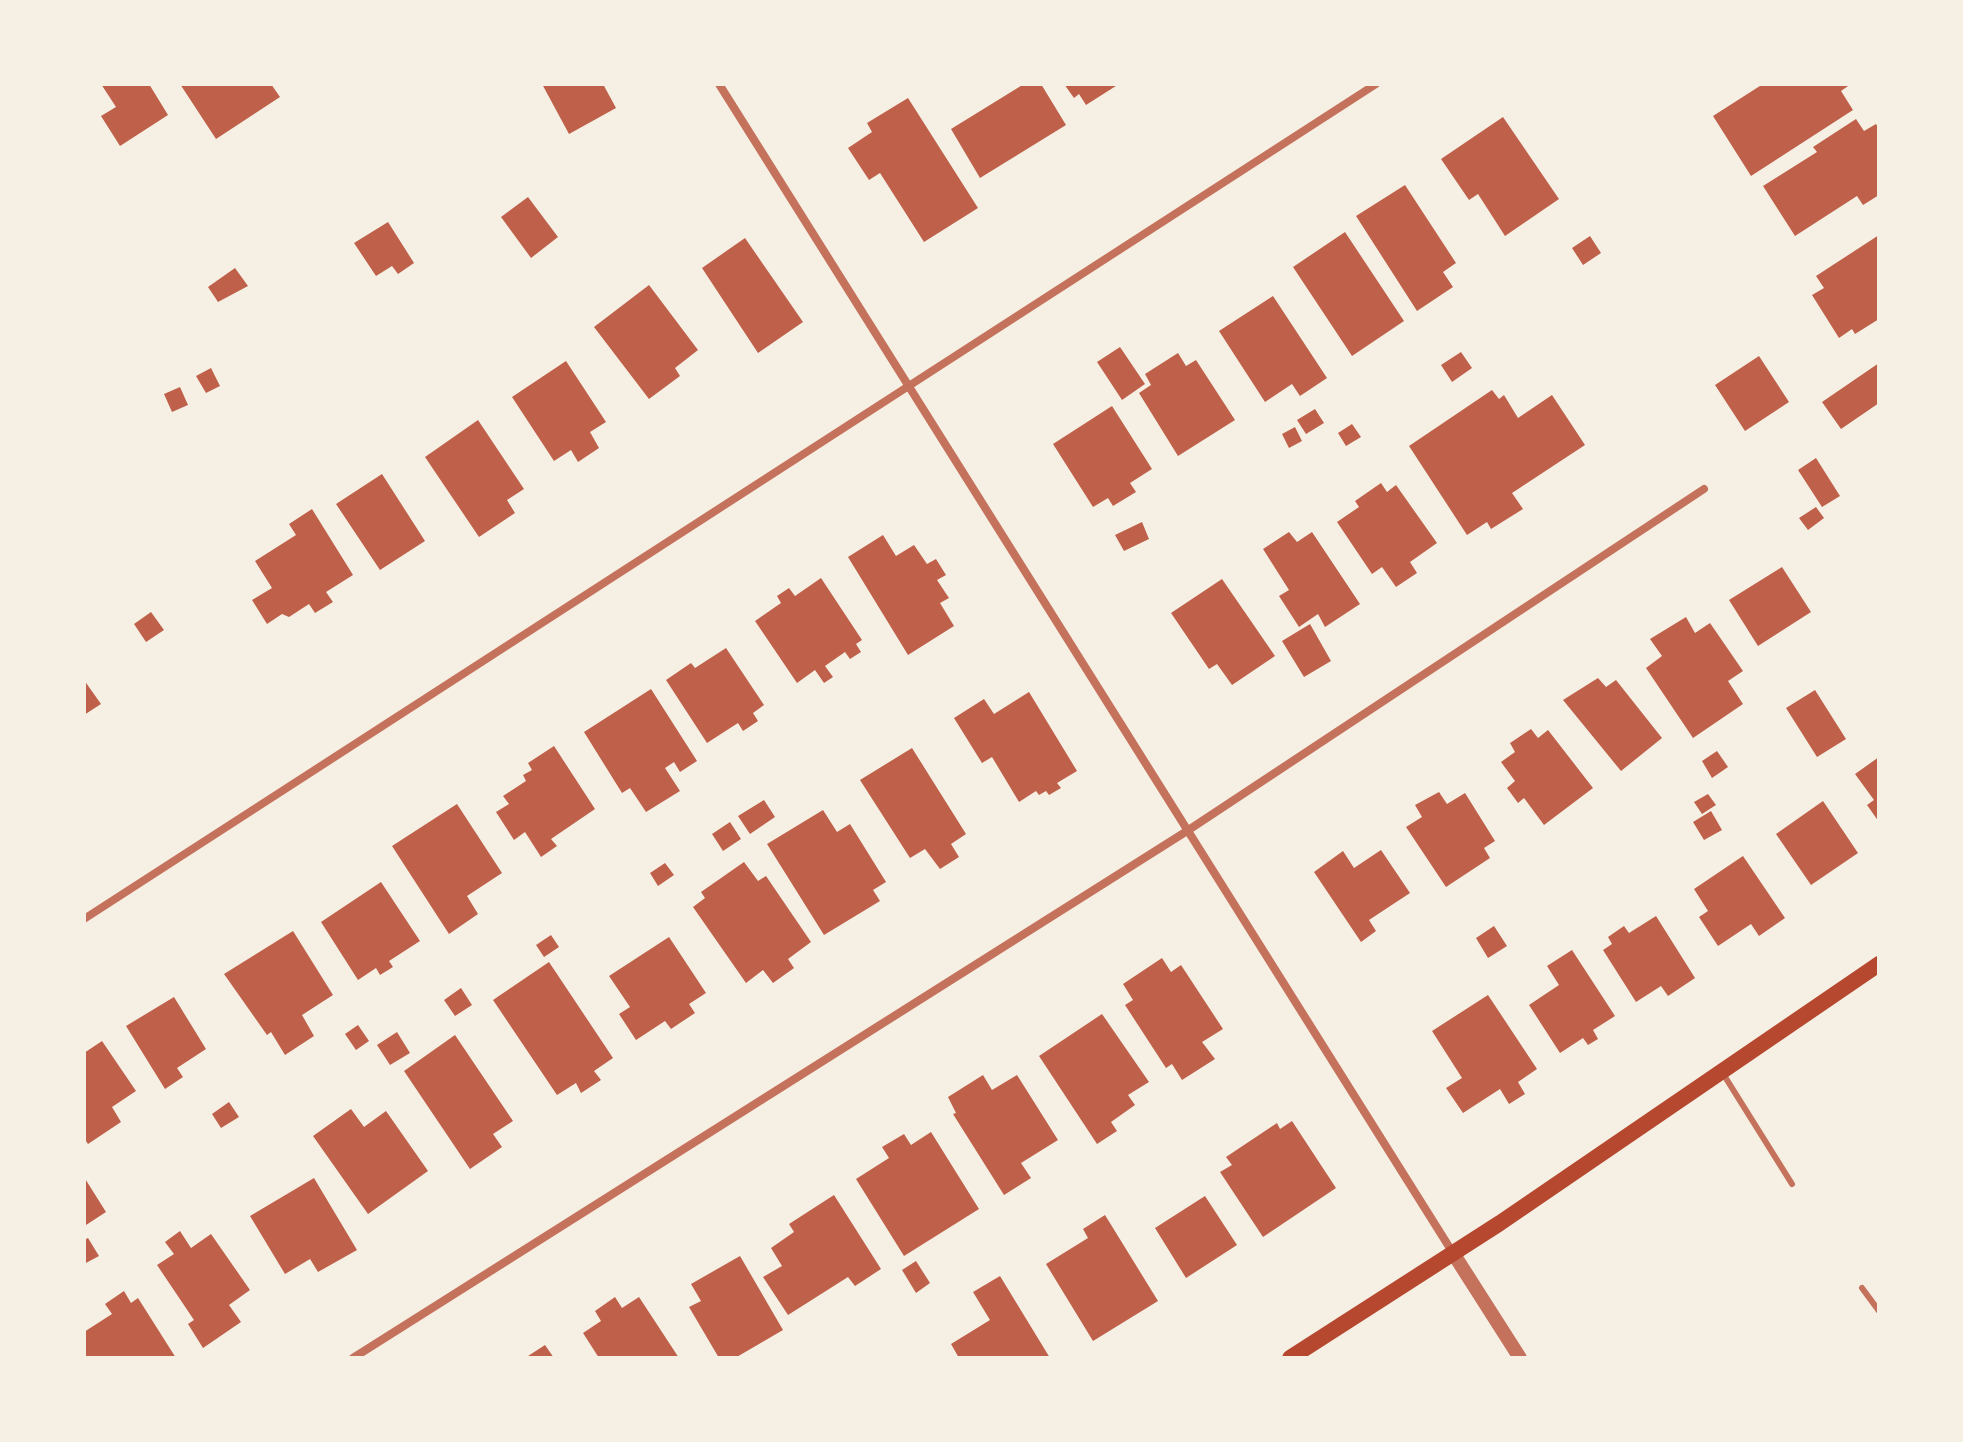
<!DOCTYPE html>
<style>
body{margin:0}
#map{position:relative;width:1963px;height:1442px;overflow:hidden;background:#f6efe4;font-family:Cabin,sans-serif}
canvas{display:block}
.frame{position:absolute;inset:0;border:86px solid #f6efe4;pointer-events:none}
</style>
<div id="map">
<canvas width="1963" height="1442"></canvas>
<div class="frame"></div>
</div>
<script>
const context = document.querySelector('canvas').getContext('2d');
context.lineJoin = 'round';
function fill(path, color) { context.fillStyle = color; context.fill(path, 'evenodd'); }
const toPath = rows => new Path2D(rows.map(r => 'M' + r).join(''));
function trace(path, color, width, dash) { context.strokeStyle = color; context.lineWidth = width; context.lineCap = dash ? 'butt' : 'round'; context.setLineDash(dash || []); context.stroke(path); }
const building = toPath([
 [101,84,149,84,168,115,120,146,101,116,116,107],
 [180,84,271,84,280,97,216,139],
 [542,84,603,84,616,108,569,134],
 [1024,84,1041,84,1066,125,980,178,951,129],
 [1064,84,1119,84,1086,105,1079,94,1074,98],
 [1763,84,1851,84,1841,91,1853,110,1751,176,1713,116],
 [908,98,978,208,924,242,880,173,869,180,848,148,872,132,867,123],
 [1503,117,1559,199,1505,236,1478,194,1469,200,1441,159],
 [1856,119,1864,131,1876,124,1879,129,1879,195,1863,205,1857,196,1795,236,1763,186,1817,152,1813,147],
 [1405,185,1456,263,1443,272,1453,287,1417,311,1356,216],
 [528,197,558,237,531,258,501,217],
 [388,222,414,263,398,274,392,266,376,276,354,243],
 [1345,232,1404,321,1352,356,1293,267],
 [1879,235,1879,319,1855,334,1852,329,1839,338,1812,295,1824,288,1816,276],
 [1590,236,1601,253,1583,265,1572,248],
 [745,238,803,322,758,353,702,268],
 [235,268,248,286,218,302,208,287],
 [649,285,698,350,675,368,680,376,649,399,594,327],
 [1273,296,1327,378,1300,396,1292,384,1265,402,1219,331],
 [1120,347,1145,384,1122,400,1097,362],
 [1461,352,1472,368,1452,382,1441,365],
 [1178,353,1186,366,1196,360,1235,420,1178,456,1139,393,1151,385,1145,374],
 [1759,356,1789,402,1745,431,1715,385],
 [566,361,606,422,590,432,599,448,578,462,571,450,554,461,512,397],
 [1879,363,1879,403,1841,429,1822,402],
 [211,368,220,386,206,393,196,376],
 [180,387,188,405,172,412,164,394],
 [1492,390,1499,399,1504,395,1518,418,1552,395,1585,445,1512,493,1523,509,1491,529,1487,522,1467,535,1409,446],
 [1112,406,1152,469,1130,483,1136,492,1113,506,1108,498,1093,507,1053,444],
 [1315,409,1324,423,1306,434,1297,420],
 [478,420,524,489,507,500,515,513,479,537,425,457],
 [1352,424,1361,437,1346,446,1338,433],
 [1295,427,1302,441,1289,448,1282,434],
 [1816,458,1840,496,1822,507,1798,470],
 [382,474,425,541,380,570,336,504],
 [1381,483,1387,492,1396,485,1437,543,1410,562,1417,573,1396,587,1382,567,1372,574,1337,522,1359,507,1355,501],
 [1816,507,1824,518,1808,530,1799,518],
 [312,509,353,575,326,592,333,602,315,613,309,604,289,617,282,614,267,624,252,600,272,588,255,561,296,535,289,524],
 [1142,522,1149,539,1124,551,1115,535],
 [1289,532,1297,542,1312,532,1360,604,1325,627,1318,614,1299,627,1279,596,1289,590,1263,549],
 [883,535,896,556,914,545,927,564,936,559,946,575,937,580,949,598,940,603,954,626,908,655,848,557],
 [1782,567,1811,612,1758,646,1729,600],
 [821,578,862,640,856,644,861,652,850,659,845,652,825,666,833,677,824,683,815,670,797,683,755,621,781,603,777,596,789,588,795,596],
 [1222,579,1275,656,1232,685,1217,664,1209,669,1171,613],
 [151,612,164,630,146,642,134,624],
 [1686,617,1695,633,1710,623,1743,671,1728,681,1743,704,1693,738,1646,668,1662,656,1650,639],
 [1310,624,1331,661,1304,677,1282,641],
 [726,648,764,705,753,713,758,721,743,731,738,723,707,743,666,680,691,663,695,668],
 [1598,678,1606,687,1616,680,1662,738,1621,771,1563,700],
 [84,680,101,704,84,715],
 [651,689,697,761,680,772,674,762,665,768,680,791,646,812,630,788,622,793,584,732],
 [1815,690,1846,739,1817,757,1786,708],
 [1029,692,1077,771,1057,783,1061,788,1049,795,1046,791,1039,795,1036,791,1019,802,992,757,982,763,954,718,984,699,994,714],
 [1531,729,1538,738,1548,730,1593,788,1544,825,1524,798,1518,803,1507,788,1515,781,1501,762,1515,752,1510,743],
 [554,746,595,809,551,839,557,846,541,857,525,832,514,840,496,812,509,804,503,796,526,781,523,775,532,770,528,763],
 [912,748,966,834,951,844,959,857,940,869,925,849,910,858,860,780],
 [1717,751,1728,767,1712,778,1702,761],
 [1879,757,1879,822,1867,805,1874,800,1855,774],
 [1439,792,1447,804,1465,793,1495,841,1484,848,1490,858,1446,887,1406,827,1422,817,1415,805],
 [1708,794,1716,805,1702,814,1694,802],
 [764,800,775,817,750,834,738,816],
 [1823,801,1858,853,1811,885,1776,834],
 [457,804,502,873,467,896,478,914,449,934,392,846],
 [823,810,837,832,850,824,886,882,873,890,880,901,824,935,767,844],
 [1711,811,1722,830,1704,840,1693,822],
 [730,822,741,839,723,851,712,834],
 [1381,850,1410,893,1369,920,1376,931,1361,942,1314,872,1343,851,1354,868],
 [1743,856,1785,918,1759,936,1751,924,1718,946,1699,917,1708,911,1694,889],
 [744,862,758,881,766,876,811,942,788,959,794,968,773,983,763,970,746,983,693,907,705,898,701,892],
 [665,863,674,875,658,886,650,873],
 [381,882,420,941,389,961,393,967,380,975,376,968,358,980,321,922],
 [1656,916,1695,978,1668,996,1661,986,1636,1002,1603,950,1612,944,1608,937,1624,926,1629,933],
 [1494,926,1507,946,1488,958,1476,938],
 [293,931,333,995,302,1015,314,1036,285,1055,271,1032,267,1035,224,974],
 [551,935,559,947,544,957,536,945],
 [669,937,706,993,689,1004,695,1013,671,1029,665,1021,636,1040,619,1014,630,1007,609,976],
 [1572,950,1615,1016,1593,1030,1598,1039,1588,1045,1583,1038,1560,1053,1529,1005,1559,985,1547,966],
 [1162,958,1171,972,1181,965,1223,1029,1202,1042,1215,1059,1182,1080,1172,1064,1166,1068,1125,1005,1133,1000,1123,984],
 [549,962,613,1058,594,1071,601,1080,581,1093,576,1083,557,1095,493,1000],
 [461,988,472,1005,455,1016,444,1000],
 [1488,995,1537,1069,1518,1082,1525,1094,1509,1104,1500,1089,1463,1113,1446,1088,1462,1078,1432,1031],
 [174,997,206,1049,177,1068,183,1077,165,1089,126,1026],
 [1102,1014,1149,1082,1128,1095,1135,1105,1111,1122,1117,1131,1097,1144,1039,1056],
 [358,1025,369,1041,356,1050,345,1034],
 [397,1032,410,1053,390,1065,377,1045],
 [455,1035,513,1121,493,1134,502,1147,470,1169,404,1071],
 [102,1041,136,1091,112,1107,121,1122,88,1144,84,1138,84,1053],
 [983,1075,992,1090,1017,1075,1058,1140,1021,1163,1031,1178,1004,1195,953,1114,956,1113,948,1097],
 [229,1102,239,1117,221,1128,212,1114],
 [351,1109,364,1127,386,1111,428,1171,368,1214,313,1136],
 [1292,1121,1336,1188,1263,1237,1220,1172,1232,1165,1226,1157,1277,1123,1280,1129],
 [931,1132,979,1209,904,1256,856,1179,889,1158,882,1147,904,1134,911,1145],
 [84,1177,106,1212,86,1225,84,1221],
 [314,1178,357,1250,318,1272,310,1259,285,1274,250,1216],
 [834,1195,881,1269,855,1286,848,1277,788,1315,763,1277,782,1266,771,1248,794,1232,789,1224],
 [1205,1196,1237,1245,1186,1278,1155,1228],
 [1105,1215,1158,1301,1093,1341,1046,1264,1088,1238,1083,1229],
 [180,1231,191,1248,211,1234,250,1290,229,1305,241,1322,203,1348,188,1324,194,1320,157,1265,174,1254,165,1242],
 [88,1238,99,1256,84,1264,84,1240],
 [740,1256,783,1330,735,1358,719,1358,689,1307,701,1301,691,1284],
 [916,1261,930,1283,916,1293,902,1270],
 [1000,1276,1050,1358,959,1358,951,1344,990,1320,973,1292],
 [124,1291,131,1303,138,1298,176,1358,84,1358,84,1332,112,1314,105,1304],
 [615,1297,622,1308,639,1297,679,1358,599,1358,583,1333,601,1321,595,1311],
 [545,1345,554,1358,525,1358]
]);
const service = toPath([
 [1722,1072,1792,1184],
 [1862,1288,1879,1311]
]);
const minor = toPath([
 [719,84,1453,1253],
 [84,919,1376,84],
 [353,1358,1187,831,1704,489]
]);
const tertiary = toPath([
 [1453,1253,1520,1358]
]);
const secondary = toPath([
 [1290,1358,1500,1223,1879,964]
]);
fill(building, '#bf614a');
trace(service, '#c5725c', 6);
trace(minor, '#c5725c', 8);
trace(tertiary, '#c5725c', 14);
trace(secondary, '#b5482f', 16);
</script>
